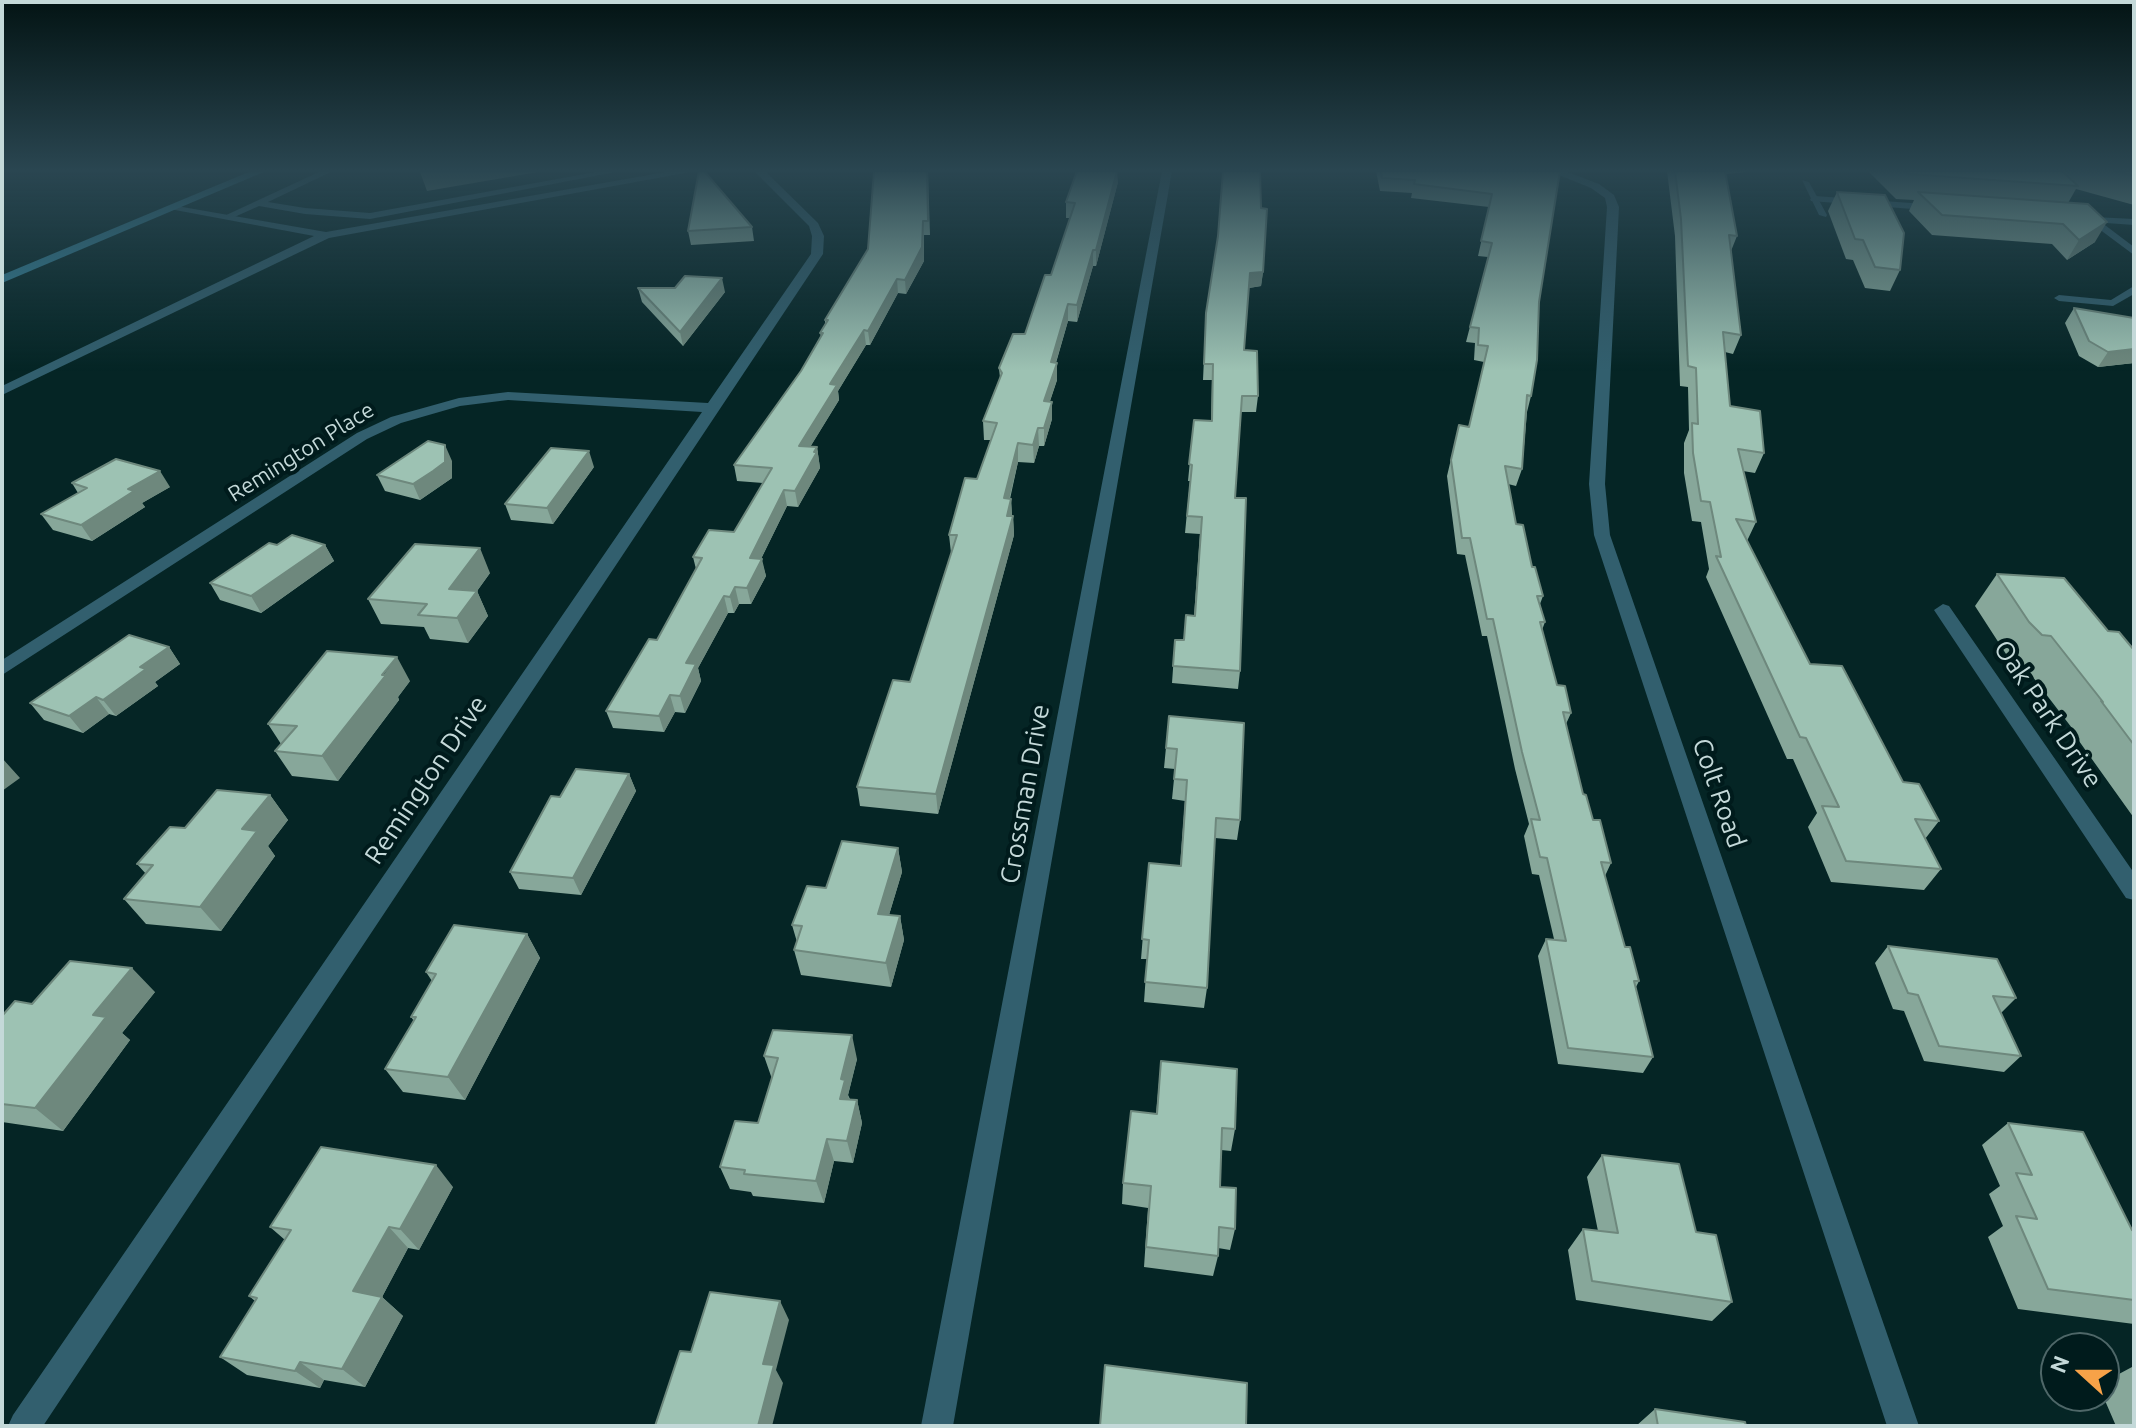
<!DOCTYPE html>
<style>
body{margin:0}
#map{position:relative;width:2136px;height:1428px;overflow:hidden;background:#052525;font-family:Ubuntu,sans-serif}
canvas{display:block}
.frame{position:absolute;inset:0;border:4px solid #c4d9d9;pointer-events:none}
.north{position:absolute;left:2040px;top:1332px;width:80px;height:80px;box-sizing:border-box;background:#001b1c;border:2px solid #4e6768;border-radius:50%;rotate:291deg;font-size:22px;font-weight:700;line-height:32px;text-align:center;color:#c4d9d9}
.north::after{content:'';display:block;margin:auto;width:28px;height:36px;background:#f7a248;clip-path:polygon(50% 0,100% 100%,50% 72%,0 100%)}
</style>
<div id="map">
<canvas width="2136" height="1428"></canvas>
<div class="frame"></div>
<div class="north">N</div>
</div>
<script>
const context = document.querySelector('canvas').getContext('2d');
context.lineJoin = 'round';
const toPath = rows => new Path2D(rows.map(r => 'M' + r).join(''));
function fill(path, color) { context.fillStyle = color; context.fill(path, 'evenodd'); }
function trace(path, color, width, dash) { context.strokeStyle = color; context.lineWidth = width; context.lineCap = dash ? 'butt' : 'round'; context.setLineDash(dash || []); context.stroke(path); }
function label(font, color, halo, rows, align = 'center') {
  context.font = font + ' Ubuntu,sans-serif'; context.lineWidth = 8; context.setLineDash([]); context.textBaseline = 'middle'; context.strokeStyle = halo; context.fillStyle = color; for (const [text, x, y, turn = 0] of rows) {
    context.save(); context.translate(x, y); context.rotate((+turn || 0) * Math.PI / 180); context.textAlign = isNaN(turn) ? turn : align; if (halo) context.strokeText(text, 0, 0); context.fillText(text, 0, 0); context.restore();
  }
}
const service = toPath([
 [321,171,333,171,268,202,305,208,370,213,601,171,621,171,370,219,305,214,259,206,230,219,222,217,321,171],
 [1802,180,1809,182,1827,215,1826,217,1819,215,1802,180],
 [2087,216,2093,216,2134,247,2134,255,2087,220,2087,216],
 [2134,286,2134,294,2113,306,2059,301,2054,298,2059,295,2111,300,2134,286]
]);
const minor = toPath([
 [671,171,696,171,329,238,2,395,2,386,314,236,175,210,171,209,171,205,326,232,671,171],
 [754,171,765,171,818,223,824,236,823,254,43,1426,8,1426,13,1415,702,412,508,400,460,406,401,423,367,439,2,675,2,660,357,433,391,417,459,398,508,392,708,403,811,254,812,236,809,226,754,171],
 [1162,171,1172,171,953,1426,921,1426,1162,171],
 [1549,171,1565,171,1599,184,1614,195,1619,207,1605,484,1610,535,1919,1426,1887,1426,1594,535,1589,484,1607,207,1605,198,1591,188,1549,171],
 [1815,196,1938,205,1944,208,1938,211,1811,201,1810,199,1815,196],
 [2074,216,2134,219,2134,225,2078,221,2072,218,2074,216],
 [1943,604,1949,606,2134,873,2134,900,2126,898,1934,610,1943,604]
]);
const secondary = toPath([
 [251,171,266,171,2,283,2,275,251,171]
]);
const wall = toPath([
 [874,171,928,171,930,235,924,235,924,261,906,294,898,293,870,345,866,345,838,391,839,400,810,447,817,447,820,468,798,507,787,506,761,559,766,576,751,604,739,604,734,613,728,613,698,668,701,681,685,713,675,712,664,732,613,728,606,711,657,640,696,569,693,557,734,532,763,483,737,481,734,465,801,371,821,337,820,333,825,324,825,320,868,249],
 [1376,171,1560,171,1539,302,1531,396,1527,412,1522,469,1516,486,1508,484,1516,524,1543,596,1540,604,1545,622,1542,630,1557,685,1571,713,1566,724,1583,794,1611,863,1605,876,1625,947,1639,981,1636,987,1653,1057,1643,1073,1558,1064,1538,956,1546,939,1554,939,1539,875,1532,874,1524,836,1529,824,1515,769,1487,636,1482,636,1465,555,1457,554,1447,476,1459,425,1469,427,1484,362,1474,360,1475,343,1466,342,1488,257,1478,256,1489,207,1411,198,1412,193,1380,191],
 [1667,171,1758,171,1725,174,1737,236,1731,251,1741,335,1733,354,1725,352,1730,406,1764,453,1755,473,1743,471,1756,522,1747,541,1810,664,1903,782,1939,821,1925,839,1941,869,1924,890,1831,882,1808,827,1817,813,1793,759,1787,759,1706,577,1709,569,1701,522,1692,521,1684,473,1684,443,1689,430,1688,387,1680,386,1675,236],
 [1868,171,2134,171,2134,205,2076,189,2068,203,2095,242,2067,260,2052,244,1932,235,1909,211,1914,200,1896,199],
 [1118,182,1096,266,1093,266,1077,322,1068,321,1056,363,1057,380,1050,401,1052,419,1044,446,1039,446,1034,463,1018,462,1010,499,1011,499,1012,516,1013,516,1014,535,938,814,860,806,857,787,910,682,951,553,949,535,977,479,991,440,984,440,983,421,1000,378,999,368,1025,334,1051,275,1070,218,1066,218,1066,202],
 [1837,192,1900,270,1890,291,1865,288,1853,260,1846,259,1828,211],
 [1261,208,1263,272,1261,286,1249,288,1244,350,1258,396,1256,412,1241,412,1235,498,1240,671,1238,689,1172,683,1175,640,1183,640,1194,616,1200,534,1185,533,1190,481,1188,481,1194,420,1211,421,1212,380,1203,380,1206,313],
 [752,227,754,241,691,245,688,231],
 [638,288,675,288,725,292,683,346,642,302],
 [2074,308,2134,318,2134,363,2098,367,2079,356,2065,323],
 [452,461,452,478,420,500,385,491,377,475],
 [594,467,553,524,511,520,505,504],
 [72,483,170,487,142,503,145,507,92,541,53,530,41,514,78,493],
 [277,545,325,545,334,561,261,613,220,600,210,583],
 [490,573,477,591,488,616,468,643,430,639,424,627,381,624,368,599],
 [1997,574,2108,631,2134,650,2134,818,2074,734,2075,732,2026,668,2018,667,2006,654,1975,606],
 [169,647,180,664,155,682,158,686,116,716,109,714,83,733,44,720,30,703],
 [410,681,398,697,399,700,338,781,292,776,275,751,281,744,268,724],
 [1169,716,1240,820,1237,840,1215,838,1207,988,1204,1008,1144,1002,1147,959,1141,959,1149,863,1180,866,1185,801,1172,799,1175,769,1164,768],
 [629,774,636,791,581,895,519,889,510,872,560,797],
 [270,795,288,820,268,846,275,856,221,931,146,924,124,899,146,874,137,864,185,828],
 [898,848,902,872,889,915,900,916,904,940,891,987,801,975,794,950,797,942,792,925,826,888],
 [527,934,540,958,465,1100,403,1092,385,1069,414,1021,411,1017,432,981,426,972],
 [1888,946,2016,998,2001,1013,2021,1056,2004,1072,1924,1061,1904,1011,1893,1009,1875,963],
 [155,992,122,1033,130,1040,63,1131,2,1122,2,1016,32,1004],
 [764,1056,857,1059,848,1095,850,1099,857,1100,862,1123,853,1163,834,1161,824,1203,753,1196,751,1192,730,1189,720,1167,758,1123,772,1079],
 [1161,1061,1235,1129,1231,1151,1221,1150,1220,1187,1235,1229,1230,1250,1218,1248,1218,1256,1213,1276,1144,1267,1148,1208,1122,1204,1123,1183,1156,1114],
 [2008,1123,2134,1231,2134,1324,2018,1309,1988,1237,2003,1226,1989,1194,2000,1186,1982,1145],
 [1602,1155,1696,1232,1732,1302,1712,1321,1576,1300,1568,1250,1583,1229,1598,1231,1587,1177],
 [453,1187,419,1250,408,1248,382,1297,403,1316,365,1387,324,1380,320,1388,247,1375,220,1357,255,1301,249,1296,285,1240,270,1227],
 [2132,1367,2134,1368,2134,1426,2116,1426,2103,1396,2104,1396,2104,1382],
 [1655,1409,1746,1426,1636,1426]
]);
const shadedWall = toPath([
 [425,171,544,171,427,191,420,172],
 [1117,171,1118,182,1096,266,1096,250],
 [923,221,924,261,906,294,905,280],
 [2107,222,2095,242,2067,260,2079,240],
 [1093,250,1093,266,1077,322,1077,305],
 [1263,272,1261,286,1249,288,1250,273],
 [722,278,725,292,683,346,680,332],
 [897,279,898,293,870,345,868,331],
 [1068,304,1068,321,1051,379,1057,363,1057,380,1044,419,1044,401,1051,362],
 [864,330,866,345,838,391,839,400,801,462,799,446,830,384],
 [2134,349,2134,363,2098,367,2108,352],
 [1052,402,1052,419,1044,446,1044,428],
 [1038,428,1039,446,1034,463,1033,445],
 [1018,443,1018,462,1005,517,1004,498],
 [445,445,452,461,452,478,420,500,413,484],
 [817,447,820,468,798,507,795,491],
 [589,451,594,467,553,524,547,508],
 [160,471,170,487,142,503,145,507,92,541,81,525,128,489],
 [784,490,787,506,753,575,750,558],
 [1011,499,1012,517,1007,516],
 [1013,516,1014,535,938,814,936,794],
 [325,545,334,561,261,613,251,596],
 [480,548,490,573,467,605,477,591,488,616,468,643,457,618,449,589],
 [762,559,766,576,751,604,747,588],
 [735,587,739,604,734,613,730,597],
 [724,596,728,613,698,668,701,681,685,713,680,696,686,663],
 [169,647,180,664,155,682,158,686,116,716,103,700,140,667],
 [397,657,410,681,398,697,399,700,338,781,322,756],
 [670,695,675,712,664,732,659,716],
 [96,697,109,714,83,733,69,716],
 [2,758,20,778,2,791],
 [629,774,636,791,581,895,573,878],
 [270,795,288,820,268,846,275,856,221,931,200,907,242,829],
 [898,848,902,872,882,938,878,914],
 [900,916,904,940,891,987,886,963],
 [527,934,540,958,465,1100,448,1077],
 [132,968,155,992,122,1033,130,1040,63,1131,35,1108,93,1015],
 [852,1035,857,1059,848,1095,850,1103,840,1099,841,1079],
 [857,1100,862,1123,853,1163,847,1141],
 [827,1139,834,1161,824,1203,816,1181],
 [436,1165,453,1187,419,1250,400,1229],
 [389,1227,408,1248,382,1297,403,1316,365,1387,342,1369,353,1291],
 [780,1301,789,1320,776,1370,783,1383,772,1426,758,1426,763,1364],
 [300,1362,324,1380,320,1388,295,1371]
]);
const building = toPath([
 [699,171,704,171,752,227,688,231,699,171],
 [874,171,927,171,928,221,923,221,922,247,905,280,897,279,868,331,864,330,830,384,837,385,799,446,817,447,814,452,817,452,795,491,784,490,750,558,762,559,747,588,735,587,730,597,724,596,686,663,696,664,680,696,670,695,659,716,606,711,649,639,657,640,702,558,693,557,709,530,734,532,772,468,734,465,801,371,823,333,820,333,828,320,825,320,868,249,874,171],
 [1077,171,1117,171,1096,250,1093,250,1077,305,1068,304,1051,362,1057,363,1044,401,1052,402,1044,428,1038,428,1033,445,1018,443,1004,498,1011,499,1007,516,1013,516,936,794,857,787,893,680,910,682,957,535,949,535,965,478,977,479,997,423,983,421,1002,373,999,368,1013,334,1025,334,1045,275,1051,275,1075,203,1066,202,1077,171],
 [1223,171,1260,171,1261,208,1267,209,1263,272,1250,273,1244,350,1257,351,1258,396,1242,396,1235,498,1246,498,1240,671,1173,666,1175,640,1184,640,1186,615,1195,616,1202,517,1187,516,1192,465,1189,464,1194,420,1212,421,1213,364,1204,364,1206,313,1218,236,1223,171],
 [1381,171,1560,171,1539,302,1537,360,1531,396,1527,395,1522,469,1505,466,1516,524,1523,525,1532,567,1535,567,1543,596,1537,596,1545,622,1540,622,1557,685,1565,686,1571,713,1563,712,1583,794,1586,795,1593,820,1600,820,1611,863,1601,862,1625,947,1630,947,1639,981,1634,981,1653,1057,1568,1048,1546,939,1566,941,1547,858,1540,857,1531,819,1540,820,1522,752,1493,619,1487,619,1470,538,1462,538,1451,460,1459,425,1469,427,1488,346,1478,345,1479,328,1470,327,1492,243,1481,241,1492,194,1414,184,1415,180,1382,178,1381,171],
 [1675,171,1725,171,1737,236,1729,235,1741,335,1723,332,1730,406,1760,411,1764,453,1738,449,1756,522,1736,519,1810,664,1842,666,1903,782,1919,784,1939,821,1915,819,1941,869,1846,861,1822,806,1839,807,1806,738,1800,737,1716,556,1721,557,1710,502,1701,501,1693,453,1692,423,1698,424,1696,368,1688,366,1681,219,1675,171],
 [1905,171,2062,171,2078,186,1908,174,1905,171],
 [2117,171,2134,171,2134,176,2117,171],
 [1837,192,1885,195,1904,233,1900,270,1875,267,1863,240,1855,239,1837,192],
 [1918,192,2088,204,2107,222,2079,240,2063,224,1942,215,1918,192],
 [685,276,722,278,680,332,638,288,675,288,685,276],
 [2074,308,2134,318,2134,349,2108,352,2089,341,2074,308],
 [428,441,445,445,445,462,433,471,413,484,377,475,428,441],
 [551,448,589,451,547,508,505,504,551,448],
 [116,459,160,471,128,489,134,491,81,525,41,514,87,488,72,483,116,459],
 [292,535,325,545,251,596,210,583,269,543,277,545,292,535],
 [415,544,480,548,449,589,477,591,457,618,418,615,427,604,368,599,415,544],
 [1997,574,2064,578,2108,631,2119,632,2134,650,2134,745,2101,701,2103,702,2051,636,2042,635,2029,622,1997,574],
 [129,635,169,647,140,667,146,669,103,700,96,697,69,716,30,703,129,635],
 [327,651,397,657,382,675,386,675,322,756,275,751,297,726,268,724,327,651],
 [1169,716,1244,723,1240,820,1216,818,1207,988,1145,982,1149,940,1142,939,1149,863,1181,866,1187,780,1174,779,1177,749,1166,748,1169,716],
 [576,769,629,774,573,878,510,872,551,796,560,797,576,769],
 [217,790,270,795,242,829,257,831,200,907,124,899,153,865,137,864,170,827,185,828,217,790],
 [842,841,898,848,878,914,900,916,886,963,794,950,802,926,792,925,807,886,826,888,842,841],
 [454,925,527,934,448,1077,385,1069,416,1017,411,1017,436,974,426,972,454,925],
 [1888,946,1997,959,2016,998,1993,996,2021,1056,1939,1046,1918,995,1908,993,1888,946],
 [70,961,132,968,93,1015,106,1017,35,1108,2,1104,2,1016,15,1001,32,1004,70,961],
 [773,1030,852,1035,841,1079,845,1080,840,1099,857,1100,847,1141,827,1139,816,1181,744,1174,745,1170,720,1167,735,1121,758,1123,778,1058,764,1056,773,1030],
 [1161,1061,1237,1069,1235,1129,1222,1128,1220,1187,1236,1188,1235,1229,1219,1227,1218,1256,1146,1247,1151,1186,1123,1183,1131,1111,1157,1114,1161,1061],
 [2008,1123,2083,1132,2132,1230,2134,1231,2134,1300,2048,1289,2016,1216,2037,1219,2016,1173,2032,1175,2008,1123],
 [321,1147,436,1165,400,1229,389,1227,353,1291,382,1297,342,1369,300,1362,295,1371,220,1357,257,1298,249,1296,291,1230,270,1227,321,1147],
 [1602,1155,1679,1164,1696,1232,1716,1235,1732,1302,1592,1281,1583,1229,1618,1233,1602,1155],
 [710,1292,780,1301,763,1364,774,1365,758,1426,655,1426,680,1351,691,1352,710,1292],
 [1105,1365,1247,1383,1246,1426,1100,1426,1105,1365],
 [1655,1409,1745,1422,1746,1426,1658,1426,1655,1409]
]);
const farStreetnames = [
 ["Remington Place",301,452,-32]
];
const streetNames = [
 ["Oak Park Drive",2048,714,56],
 ["Remington Drive",426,780,-56],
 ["Colt Road",1719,793,71],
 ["Crossman Drive",1025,794,-80]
];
fill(service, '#325f6e');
fill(minor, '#325f6e');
fill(secondary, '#35829a');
fill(wall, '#87a79a');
fill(shadedWall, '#6e887d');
fill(building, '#9dc2b3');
trace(building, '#6e887d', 2);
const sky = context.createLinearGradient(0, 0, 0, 371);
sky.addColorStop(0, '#031414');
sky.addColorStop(0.46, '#2a4651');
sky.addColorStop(1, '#2a465100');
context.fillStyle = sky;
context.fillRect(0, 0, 2136, 371);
label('22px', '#c4d9d9', '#001b1c', farStreetnames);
label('26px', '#c4d9d9', '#001b1c', streetNames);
</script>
